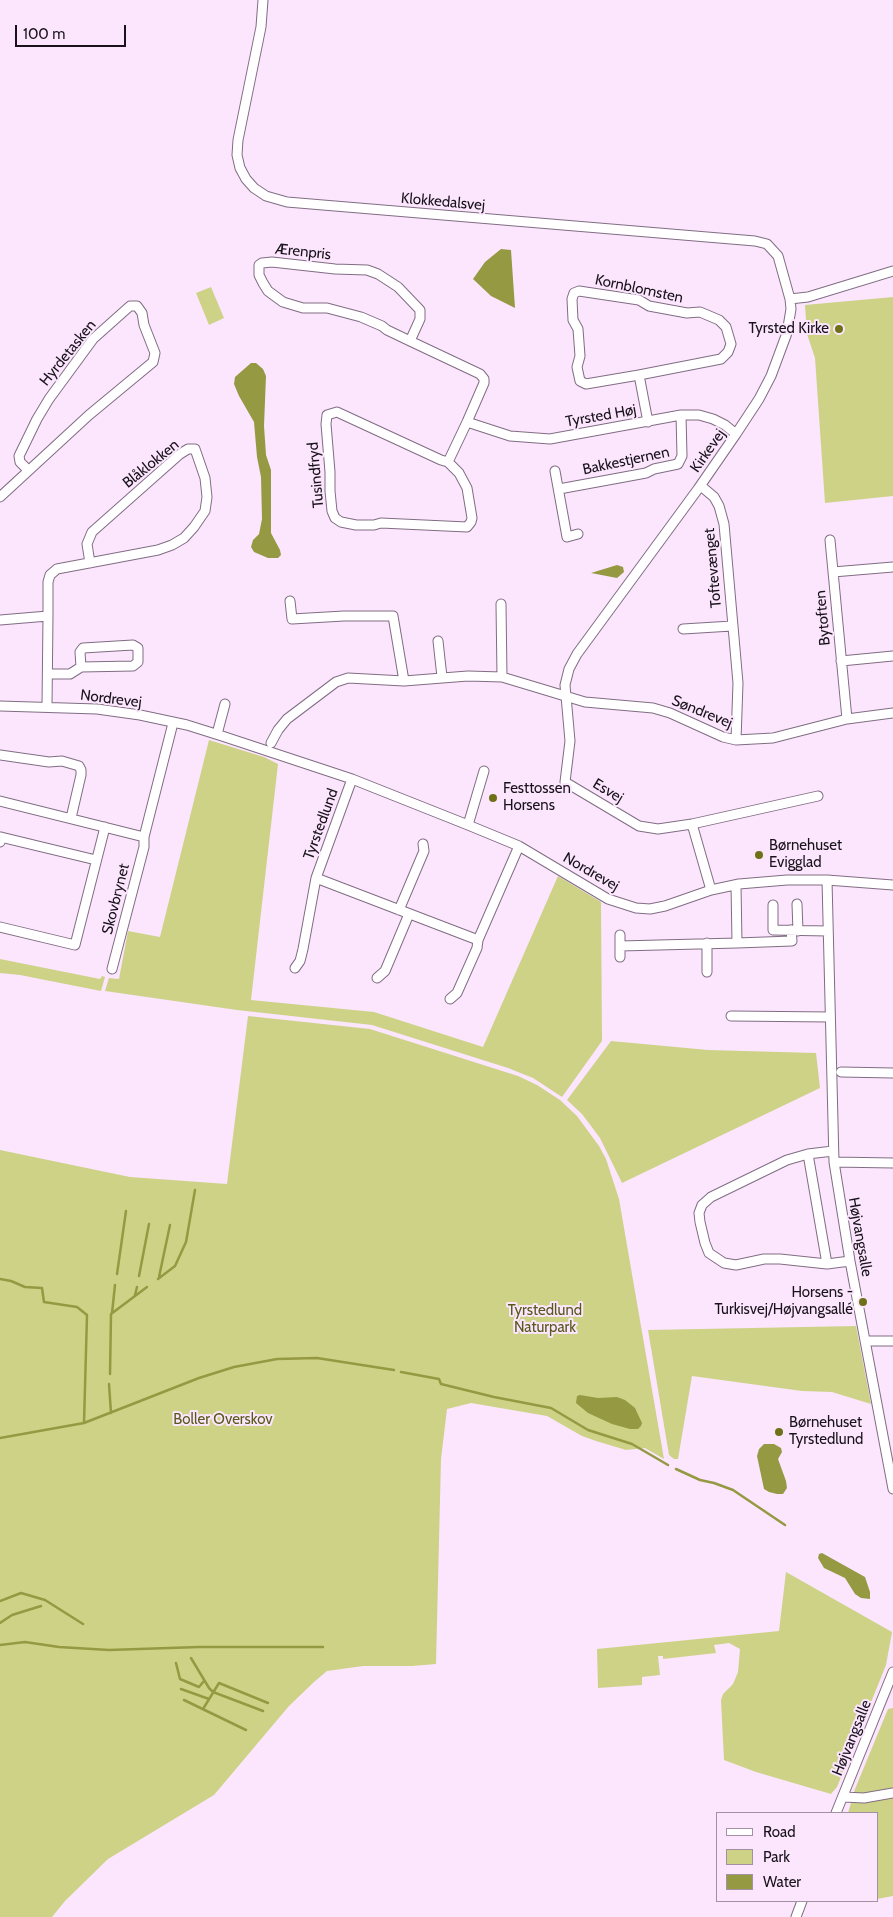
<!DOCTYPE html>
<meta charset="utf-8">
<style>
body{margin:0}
#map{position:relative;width:893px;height:1917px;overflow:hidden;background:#fbe6fe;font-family:Cabin,sans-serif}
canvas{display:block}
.legend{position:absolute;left:716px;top:1812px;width:162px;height:90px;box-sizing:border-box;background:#fbe6fe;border:1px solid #a191a3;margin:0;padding:6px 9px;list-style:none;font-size:15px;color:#19121a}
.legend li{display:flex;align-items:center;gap:10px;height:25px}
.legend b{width:25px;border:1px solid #a191a3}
.scale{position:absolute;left:15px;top:25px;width:111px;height:22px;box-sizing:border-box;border:2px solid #19121a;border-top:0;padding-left:6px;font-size:15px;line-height:18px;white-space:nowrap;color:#19121a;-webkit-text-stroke:4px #fbe6fe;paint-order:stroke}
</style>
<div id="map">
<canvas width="893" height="1917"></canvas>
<ul class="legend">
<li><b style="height:6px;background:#fff"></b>Road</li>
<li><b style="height:14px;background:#ced287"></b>Park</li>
<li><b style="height:14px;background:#959942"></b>Water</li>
</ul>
<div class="scale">100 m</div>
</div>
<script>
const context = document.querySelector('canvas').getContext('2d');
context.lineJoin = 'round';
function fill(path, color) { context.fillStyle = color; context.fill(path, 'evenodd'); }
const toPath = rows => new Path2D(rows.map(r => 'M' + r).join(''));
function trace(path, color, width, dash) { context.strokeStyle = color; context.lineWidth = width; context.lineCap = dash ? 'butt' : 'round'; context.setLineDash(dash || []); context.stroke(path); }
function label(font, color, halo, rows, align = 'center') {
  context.font = font + ' Cabin,sans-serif'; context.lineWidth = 4; context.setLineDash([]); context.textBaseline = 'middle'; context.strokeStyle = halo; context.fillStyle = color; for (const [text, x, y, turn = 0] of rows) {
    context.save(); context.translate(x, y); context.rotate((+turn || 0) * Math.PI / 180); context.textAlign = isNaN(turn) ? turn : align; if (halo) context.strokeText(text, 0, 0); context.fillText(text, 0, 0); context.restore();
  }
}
const green = toPath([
 [211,287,224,318,209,325,196,293],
 [893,297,893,496,825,503,815,358,807,334,805,305],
 [209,740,264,757,278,764,251,1000,374,1012,483,1047,558,876,601,902,602,1041,562,1097,533,1078,508,1068,372,1025,237,1010,105,991,109,978,119,979,128,931,160,937],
 [0,959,100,979,102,976,105,977,101,991,20,975,0,973],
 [248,1016,370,1029,518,1076,537,1085,560,1100,577,1116,599,1146,606,1159,619,1199,664,1459,645,1448,626,1450,596,1441,582,1436,547,1416,471,1403,447,1409,441,1459,436,1664,412,1666,363,1666,327,1671,314,1682,289,1706,214,1795,108,1859,65,1901,52,1917,0,1917,0,1150,130,1177,227,1184],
 [611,1041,708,1050,816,1053,820,1088,622,1183,600,1138,582,1114,567,1100],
 [856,1326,871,1404,832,1392,802,1391,692,1376,678,1459,674,1459,669,1455,648,1330],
 [786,1572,892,1632,886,1665,837,1787,831,1794,756,1772,724,1760,721,1700,723,1694,733,1684,738,1672,740,1649,729,1643,714,1645,716,1653,663,1659,663,1656,658,1656,660,1675,642,1677,642,1685,598,1688,597,1649,779,1631],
 [893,1708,893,1896,877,1899,877,1813,848,1813,855,1789,888,1709]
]);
const water = toPath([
 [501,249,511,250,515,308,491,296,473,279,485,262],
 [251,363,256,363,263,369,266,376,264,426,266,455,271,470,271,533,280,550,281,555,278,558,268,558,254,552,251,547,253,540,259,534,262,519,261,477,257,457,254,422,239,396,234,384,235,377],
 [617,565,623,567,624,572,617,578,591,573],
 [580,1395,598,1398,617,1397,625,1400,635,1408,642,1423,641,1426,638,1429,630,1429,612,1424,588,1413,576,1403,577,1396],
 [764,1444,774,1444,781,1448,782,1452,778,1459,786,1481,787,1488,783,1494,777,1494,769,1492,764,1489,757,1456,759,1449],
 [822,1553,865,1577,870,1592,870,1599,861,1598,855,1594,845,1578,824,1568,818,1558,819,1554]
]);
const stream = toPath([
 [117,1274,126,1211],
 [139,1276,149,1224],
 [159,1277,170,1225],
 [0,1279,11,1281,25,1287,42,1288,44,1302,77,1307,87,1315,84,1423],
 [158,1279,175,1266,186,1242,195,1190],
 [135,1295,137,1287],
 [112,1313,115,1285],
 [401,1372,439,1379,441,1384,494,1397,551,1408,588,1430,632,1444,668,1465],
 [110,1374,111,1314,147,1287],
 [109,1384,111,1413],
 [0,1438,84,1423,199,1378,234,1367,277,1359,317,1358,394,1370],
 [676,1469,700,1480,714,1483,733,1490,785,1525],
 [0,1601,21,1593,45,1600,83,1624],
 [0,1623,12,1615,41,1606],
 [0,1645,25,1642,59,1647,109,1650,199,1647,323,1647],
 [191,1658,209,1688,213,1692,263,1711],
 [176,1663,180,1679,199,1687,204,1681],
 [181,1689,209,1699],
 [184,1700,246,1730],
 [203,1709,219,1683,268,1703]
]);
const minor = toPath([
 [263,0,261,27,238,140,237,155,240,168,246,179,254,188,266,196,287,202,755,241,767,244,778,256,790,299,791,309,787,333,771,376,759,399,736,434,698,489,577,654,569,669,565,685,570,741,565,782,639,826,658,829,692,824,818,796],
 [790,299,808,297,893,271],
 [410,341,420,319,420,310,398,287,378,274,367,270,335,269,272,262,262,263,259,265,259,275,263,283,268,291,283,302,303,308,327,308,361,317,382,326,387,330,410,341,480,374,484,379,484,383,467,422,448,462,441,460,337,412,327,415,326,424,330,472,330,491,332,511,335,518,341,522,356,525,374,525,381,523,467,527,471,522,472,518,467,488,459,473,448,462],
 [639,375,721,359,728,352,731,344,726,327,719,320,700,312,687,313,649,306,639,300,579,291,574,293,572,299,573,320,578,329,580,356,577,367,580,381,586,384,639,375,648,422],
 [467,422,510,436,550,439,681,415,699,415,713,419,725,425,736,434],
 [555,471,567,537,578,534],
 [701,486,714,497,719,506,724,524,738,683,736,740],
 [559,489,646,473,654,469,678,464,682,456,681,415],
 [0,497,89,415,153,362,155,353,144,325,142,313,137,306,130,306,93,339,49,399,37,419,19,456,20,462,28,470],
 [830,540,847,719],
 [833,572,893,567],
 [290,601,292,619,344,616,393,616,404,681],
 [501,604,502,677],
 [48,616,48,582,50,575,57,569,158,550,172,545,184,538,194,527,205,511,207,497,205,478,195,449,188,449,180,454,92,532,87,544,90,563],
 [0,620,48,616,47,706],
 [683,629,732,626],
 [438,641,442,677],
 [841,661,893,656],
 [48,674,70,674,81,667,133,666,138,662,138,648,133,645,83,648,80,652,81,667],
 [0,706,97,709,140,715,187,725,222,736,352,779,468,825,519,846,608,899,636,908,650,909,665,906,711,890,739,884,787,880,827,880,893,885],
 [217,734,225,704],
 [271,743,278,730,287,719,336,682,348,678,404,681,468,676,502,677,585,702,653,708,670,713,723,737,736,740,773,738,847,719,893,713],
 [0,755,49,762,62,761,79,766,81,770,81,775,71,818],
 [352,779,316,878,478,940,519,846],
 [0,801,144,837],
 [692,824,711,890],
 [468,825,484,771],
 [0,842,1,837,96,860],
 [827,880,834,1162,850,1261,893,1489],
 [736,885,737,943,792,941,791,930],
 [797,904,798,931],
 [773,905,773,930,828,931],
 [399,910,424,851,423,844],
 [0,927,75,945,105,827],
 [620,935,620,957],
 [707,943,707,972],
 [620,946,737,943],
 [295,968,300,961,303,949,316,878],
 [112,969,144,847,144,837,173,723],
 [377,978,385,971,409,914],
 [450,999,457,993,477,948,478,940],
 [731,1016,830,1017],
 [841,1072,893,1073],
 [833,1151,808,1154,787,1160,711,1197,702,1205,699,1213,700,1222,705,1243,709,1253,724,1263,736,1265,764,1259,780,1259,827,1264,850,1261],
 [808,1154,827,1264],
 [834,1162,893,1163],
 [865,1341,893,1341],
 [844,1797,864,1798,893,1793],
 [836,1813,893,1672],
 [796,1917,802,1901]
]);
const markers = [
 [839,329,5,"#6e7115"],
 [493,798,5,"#6e7115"],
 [759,855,5,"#6e7115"],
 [863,1302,5,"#6e7115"],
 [779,1432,5,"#6e7115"]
];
const streetNames = [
 ["Klokkedalsvej",443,202,5],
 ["Ærenpris",303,252,6],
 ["Kornblomsten",639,289,12],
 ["Hyrdetasken",68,353,-51],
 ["Tyrsted Høj",601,416,-10],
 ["Kirkevej",708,451,-55],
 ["Bakkestjernen",626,461,-12],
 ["Blåklokken",151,464,-39],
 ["Tusindfryd",316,475,-95],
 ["Toftevænget",713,568,-95],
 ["Bytoften",823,618,-95],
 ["Nordrevej",111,699,7],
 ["Søndrevej",702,712,22],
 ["Esvej",608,791,31],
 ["Tyrstedlund",321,824,-70],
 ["Nordrevej",591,872,30],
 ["Skovbrynet",116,899,-76],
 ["Højvangsalle",860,1237,80],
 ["Højvangsalle",852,1738,-68]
];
const poiNames = [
 ["Tyrsted Kirke",829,329,"right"],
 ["Festtossen",503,789],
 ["Horsens",503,806],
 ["Børnehuset",769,846],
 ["Evigglad",769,863],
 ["Horsens -",853,1293,"right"],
 ["Turkisvej/Højvangsallé",853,1310,"right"],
 ["Børnehuset",789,1423],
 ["Tyrstedlund",789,1440]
];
const parkNames = [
 ["Tyrstedlund",545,1311],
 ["Naturpark",545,1328],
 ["Boller Overskov",223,1420]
];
fill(green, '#ced287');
fill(water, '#959942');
trace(stream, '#959942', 2.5);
trace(minor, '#816d83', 11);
trace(minor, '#fff', 9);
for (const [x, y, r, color] of markers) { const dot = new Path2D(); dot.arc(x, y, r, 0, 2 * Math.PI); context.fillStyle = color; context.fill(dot); trace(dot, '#fbe6fe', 2); }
label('15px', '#19121a', '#fbe6fe', streetNames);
label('15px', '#19121a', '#fbe6fe', poiNames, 'left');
label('15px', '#57591a', '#fbe6fe', parkNames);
</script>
